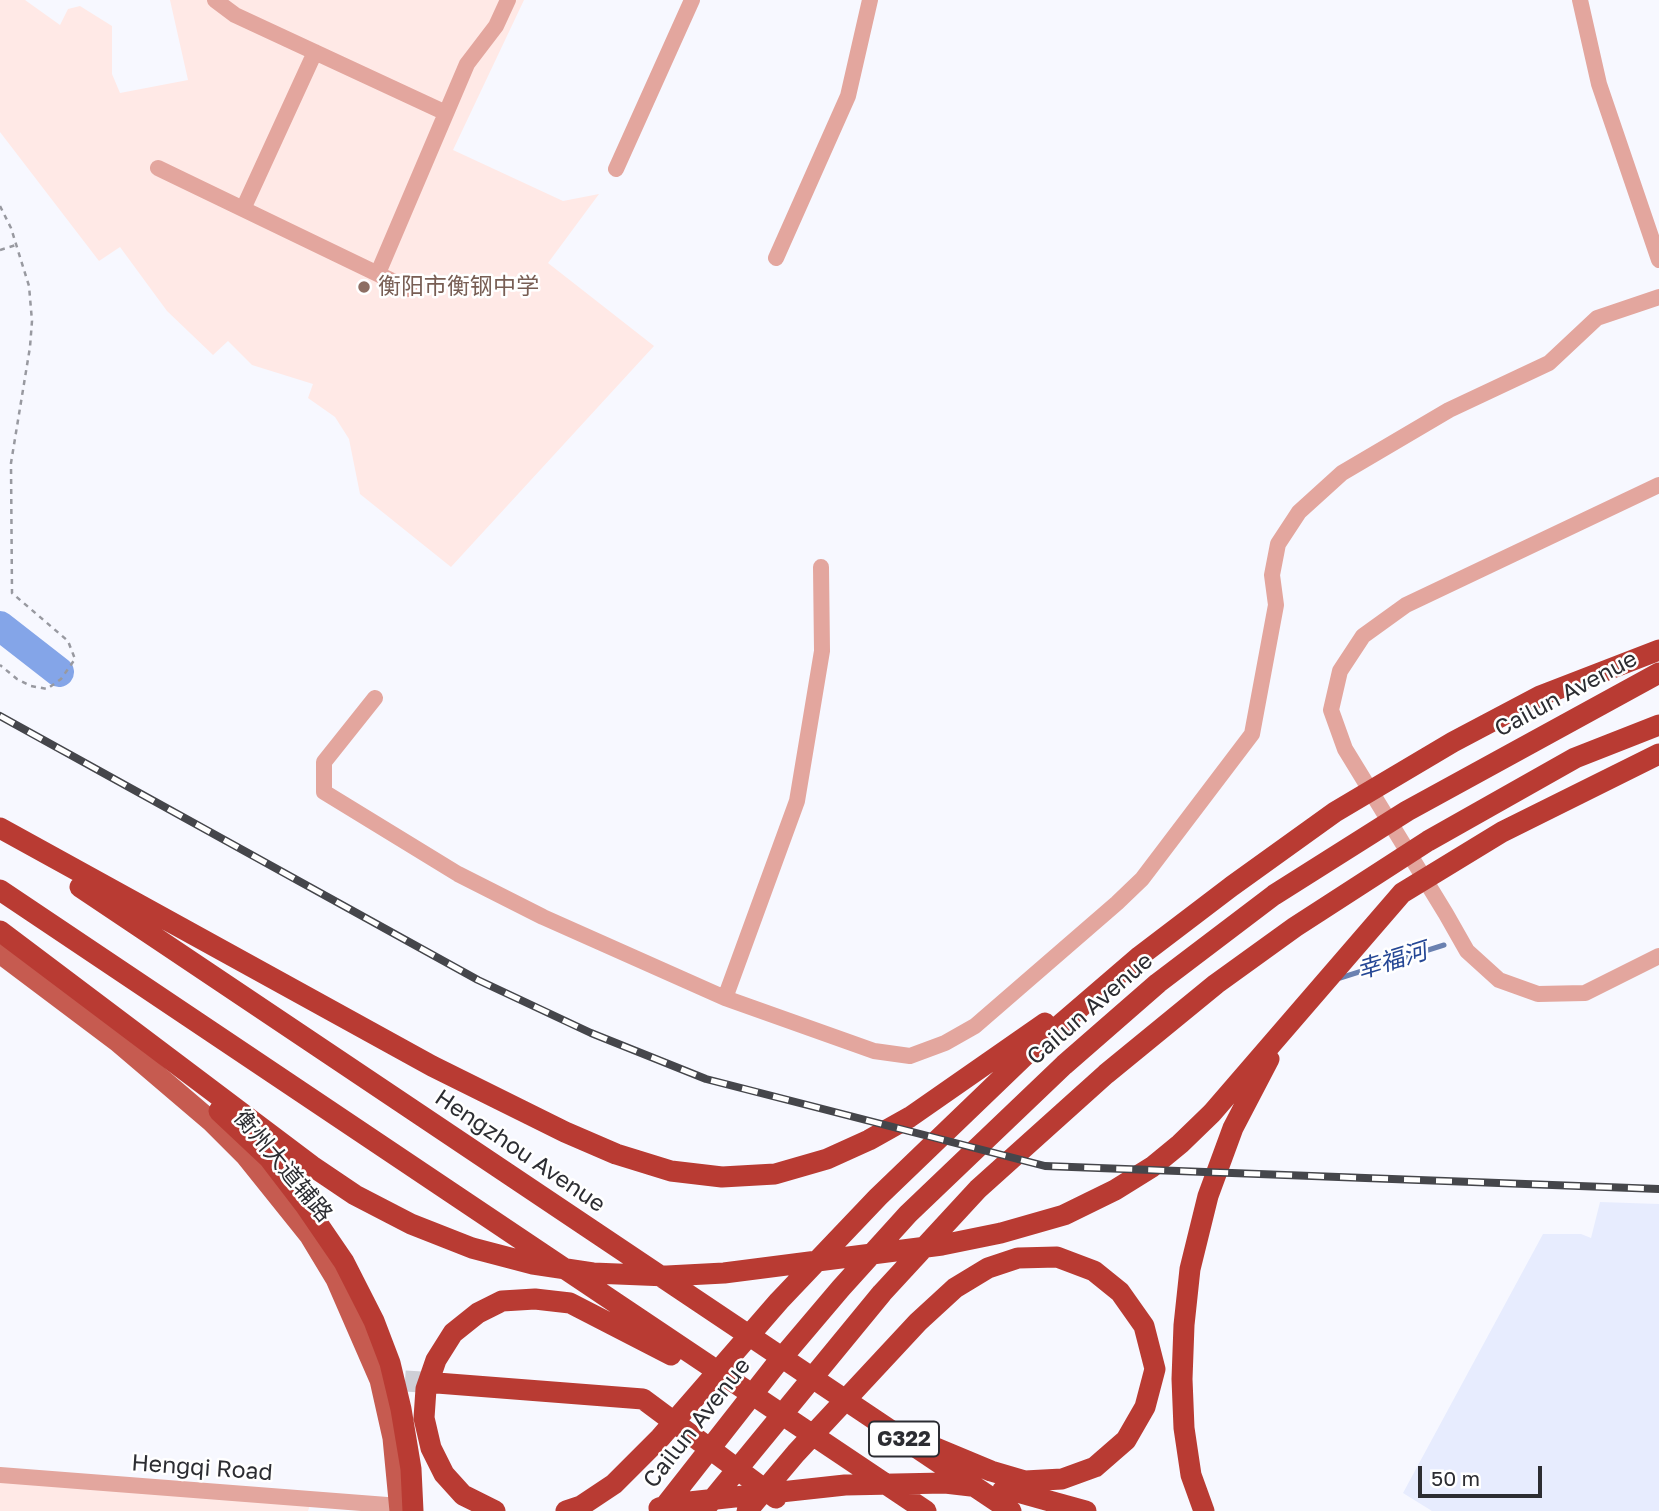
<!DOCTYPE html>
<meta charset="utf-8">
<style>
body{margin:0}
#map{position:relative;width:1659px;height:1511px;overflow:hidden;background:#f7f8ff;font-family:"Golos Text",sans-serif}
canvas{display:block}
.scale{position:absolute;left:1418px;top:1466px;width:124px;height:32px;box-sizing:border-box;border:4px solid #2c2d32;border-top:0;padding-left:9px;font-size:21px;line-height:24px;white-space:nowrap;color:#2c2d32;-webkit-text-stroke:5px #fff;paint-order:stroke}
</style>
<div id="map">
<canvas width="1659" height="1511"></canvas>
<div class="scale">50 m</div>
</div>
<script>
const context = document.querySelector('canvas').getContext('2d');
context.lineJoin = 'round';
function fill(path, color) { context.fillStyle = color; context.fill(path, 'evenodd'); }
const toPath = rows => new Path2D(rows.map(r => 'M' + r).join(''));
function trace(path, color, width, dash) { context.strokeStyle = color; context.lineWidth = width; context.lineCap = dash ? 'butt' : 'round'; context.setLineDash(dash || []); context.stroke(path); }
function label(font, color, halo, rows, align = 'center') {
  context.font = font + ' "Golos Text","Noto Sans SC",sans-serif'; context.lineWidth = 5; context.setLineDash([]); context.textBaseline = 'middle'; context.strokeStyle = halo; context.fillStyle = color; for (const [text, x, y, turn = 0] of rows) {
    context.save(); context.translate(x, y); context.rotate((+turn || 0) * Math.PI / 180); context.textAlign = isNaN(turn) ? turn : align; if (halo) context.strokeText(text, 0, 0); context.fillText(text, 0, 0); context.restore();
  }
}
const built = toPath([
 [1600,1202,1659,1204,1659,1511,1432,1511,1403,1493,1543,1234,1581,1234,1591,1238]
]);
const education = toPath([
 [0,0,25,0,60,25,68,9,80,6,112,26,112,74,120,93,188,80,170,0,524,0,453,150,563,201,599,194,548,263,654,346,451,567,360,494,349,439,335,417,308,398,313,384,252,365,228,341,213,355,167,311,120,247,99,261,0,132],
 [0,1480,310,1505,308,1511,0,1511]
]);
const water = toPath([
 [0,618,60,664,49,677,0,640,0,618]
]);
const stream = toPath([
 [1340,978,1444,945]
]);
const river = toPath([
 [0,626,59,672]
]);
const highwayTunnel = toPath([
 [405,1381,437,1383]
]);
const path = toPath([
 [0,206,11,228,29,286,32,321,30,347,11,463,12,593,68,641,75,659,61,679,47,689,31,686,17,679,0,665],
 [0,250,16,245]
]);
const minor = toPath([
 [215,0,235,15,446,113],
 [1580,0,1599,84,1659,260],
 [158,168,409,289],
 [616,169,692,0],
 [243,209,315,52],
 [776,258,848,96,870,0],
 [378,273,467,64,496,26,508,0],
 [1659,485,1406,605,1363,636,1340,671,1331,710,1345,749,1446,914,1467,951,1499,980,1538,994,1585,993,1659,956],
 [375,698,324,762,324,792,458,874,543,917,725,998,874,1051,910,1056,945,1043,975,1026,1117,903,1142,879,1252,734,1276,605,1272,575,1278,544,1299,512,1342,473,1449,410,1549,363,1597,318,1659,297],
 [725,998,797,801,822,651,821,567],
 [0,1475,400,1506]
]);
const major = toPath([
 [0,953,117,1041,212,1122,245,1155,310,1236,336,1279,380,1380,393,1438,400,1511]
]);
const highway = toPath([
 [0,828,432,1066,565,1132,616,1154,671,1171,722,1177,775,1174,827,1159,869,1140,910,1117,1045,1023],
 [80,887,1011,1511],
 [0,890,926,1511],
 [0,931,312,1166,355,1195,411,1224,472,1248,533,1264,593,1273,667,1276,724,1273,942,1245,1001,1233,1064,1215,1115,1190,1152,1167,1180,1144,1212,1113,1402,893,1502,832,1659,754],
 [219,1111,269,1158,305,1205,344,1262,374,1321,390,1363,401,1409,411,1469,413,1511],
 [437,1383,643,1399,776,1498],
 [1003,1490,1017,1492,1086,1511],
 [659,1508,671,1504,845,1485,945,1483,971,1486],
 [495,1511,463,1495,444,1474,431,1448,424,1418,426,1389,436,1360,453,1333,478,1313,502,1301,535,1299,570,1303,671,1355],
 [566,1511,581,1506,614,1484,660,1438,779,1301,878,1197,1033,1048,1140,956,1232,886,1335,812,1453,742,1540,696,1659,650],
 [661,1511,774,1367,841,1288,908,1214,1064,1065,1158,983,1274,895,1407,811,1659,673],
 [703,1511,882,1293,978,1189,1106,1074,1216,984,1295,927,1428,841,1575,758,1659,725],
 [747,1511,796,1453,918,1322,955,1288,988,1268,1018,1258,1057,1257,1094,1271,1120,1292,1144,1326,1155,1369,1145,1407,1126,1440,1095,1467,1062,1479,1025,1481,991,1471,931,1446],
 [1204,1511,1191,1475,1184,1428,1182,1379,1184,1325,1190,1269,1208,1196,1233,1128,1269,1059]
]);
const rail = toPath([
 [0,716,478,980,591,1033,706,1079,1045,1166,1659,1189]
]);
const markers = [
 [364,287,7,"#8d6e63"]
];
const shields = [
 [904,1439,70]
];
const shieldNames = [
 ["G322",904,1439]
];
const educationNames = [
 ["衡阳市衡钢中学",378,287]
];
const streetNames = [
 ["Cailun Avenue",1566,694,-28],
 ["Cailun Avenue",1090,1009,-41],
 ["Hengzhou Avenue",520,1151,34],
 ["衡州大道辅路",283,1166,50],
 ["Cailun Avenue",697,1423,-52],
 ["Hengqi Road",202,1468,4]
];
const waterNames = [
 ["幸福河",1392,961,-17]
];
fill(built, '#e7ecfe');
fill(education, '#ffe9e6');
fill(water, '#84a5e8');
trace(water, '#6a81b1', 2);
trace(stream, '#6a81b1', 5);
trace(river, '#84a5e8', 30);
trace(highwayTunnel, '#cecfd6', 21, [21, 10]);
trace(path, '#9899a0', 2.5, [5, 5]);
trace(minor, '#e3a69e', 16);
trace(major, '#c65b50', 21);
trace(highway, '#b93b33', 21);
trace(rail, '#45464b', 8);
trace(rail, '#fff', 5, [16]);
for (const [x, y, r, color] of markers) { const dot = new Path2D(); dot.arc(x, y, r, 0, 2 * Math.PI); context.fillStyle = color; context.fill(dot); trace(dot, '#fff', 2.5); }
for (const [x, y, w] of shields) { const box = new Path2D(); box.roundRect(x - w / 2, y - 17.5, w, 35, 5); context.fillStyle = '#fff'; context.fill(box); trace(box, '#2c2d32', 2); }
label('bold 21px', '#2c2d32', null, shieldNames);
label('23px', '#785e54', '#fff', educationNames, 'left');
label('23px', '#2c2d32', '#fff', streetNames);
label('italic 24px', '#254795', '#fff', waterNames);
</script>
